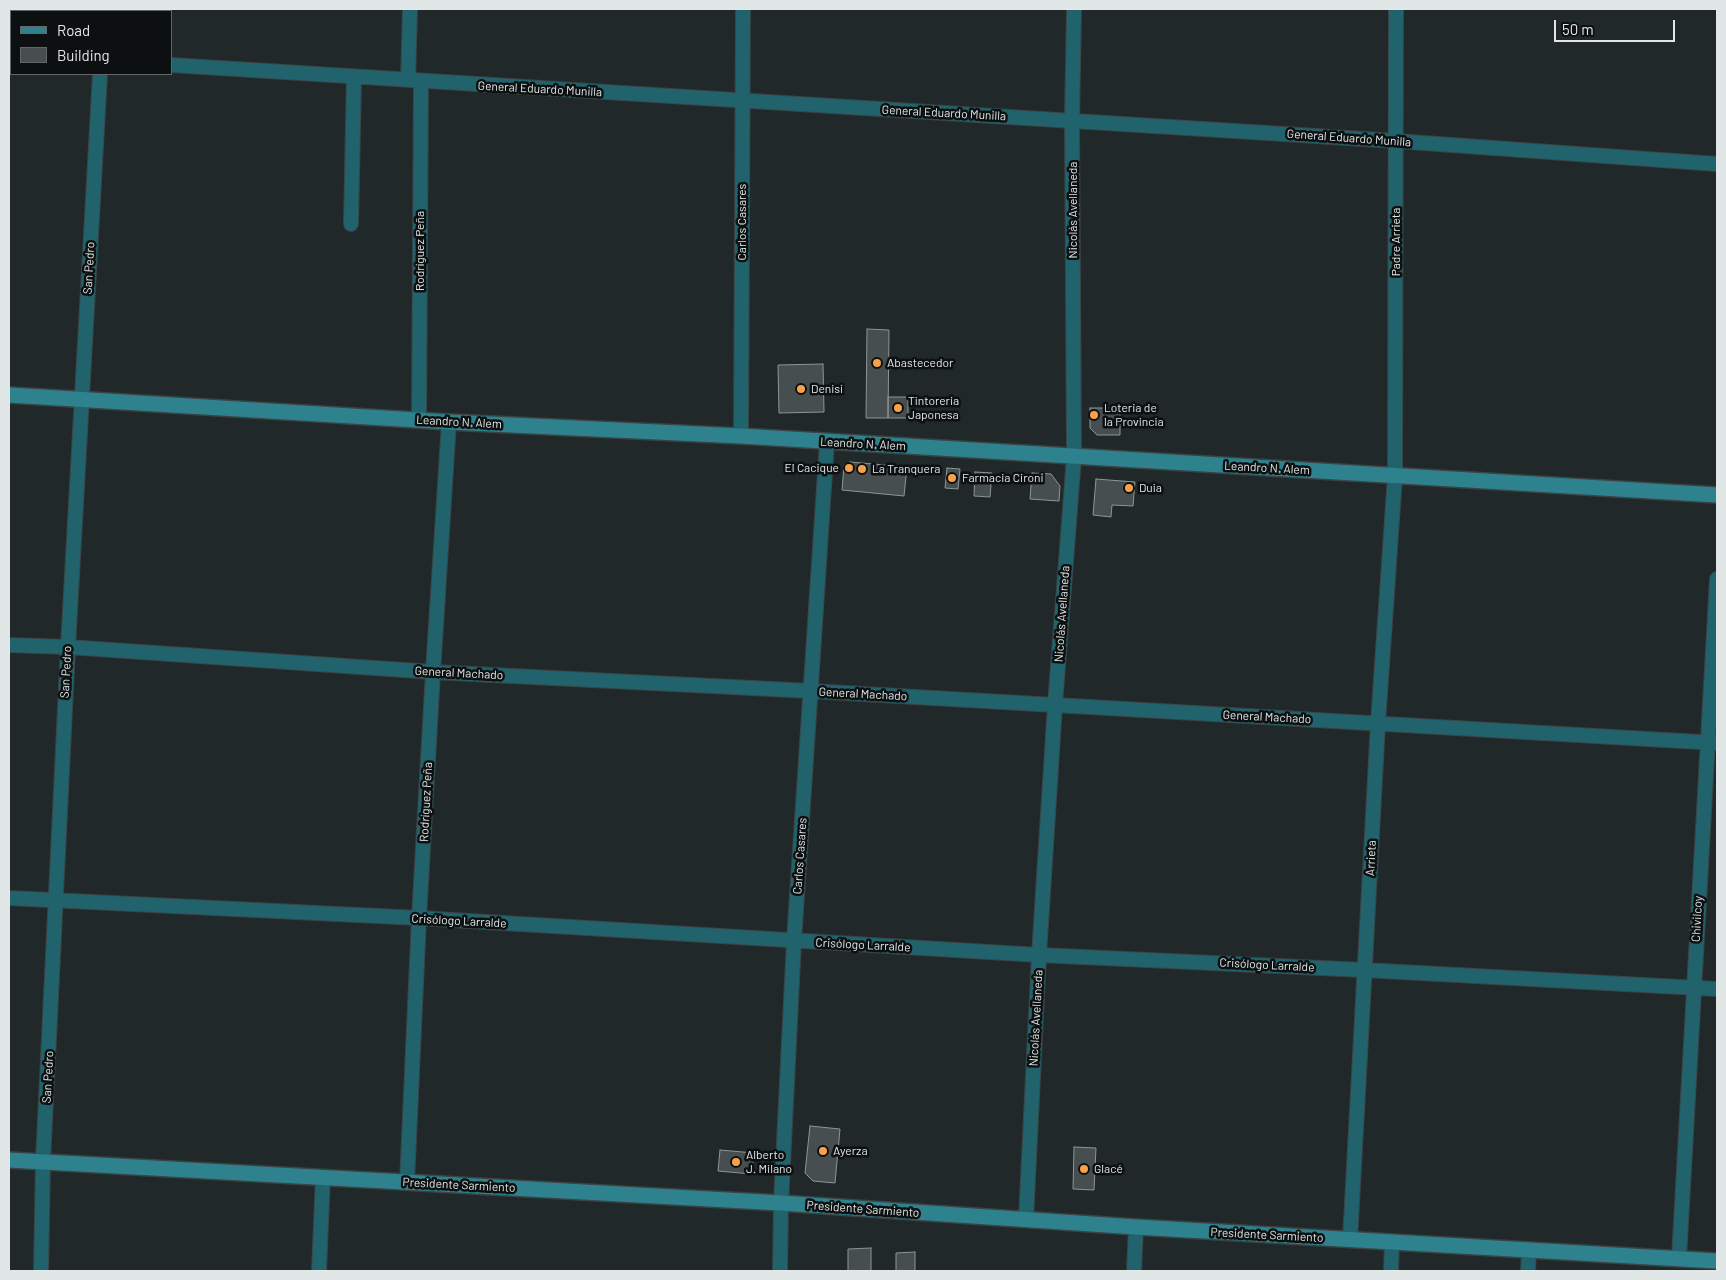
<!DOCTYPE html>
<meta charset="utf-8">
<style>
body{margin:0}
#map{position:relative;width:1726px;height:1280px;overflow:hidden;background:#202829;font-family:Barlow,sans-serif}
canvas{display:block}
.frame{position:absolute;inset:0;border:10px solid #e1e6e7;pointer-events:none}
.legend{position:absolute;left:10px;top:10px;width:162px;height:65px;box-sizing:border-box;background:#0d1010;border:1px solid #626666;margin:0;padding:6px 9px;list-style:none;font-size:15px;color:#e1e6e7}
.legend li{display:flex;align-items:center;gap:10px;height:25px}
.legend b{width:25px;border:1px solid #626666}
.scale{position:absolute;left:1554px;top:20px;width:121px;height:22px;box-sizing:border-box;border:2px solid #e1e6e7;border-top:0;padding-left:6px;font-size:15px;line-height:18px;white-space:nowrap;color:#e1e6e7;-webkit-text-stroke:4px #0d1010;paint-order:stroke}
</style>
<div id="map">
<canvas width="1726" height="1280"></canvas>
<div class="frame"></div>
<ul class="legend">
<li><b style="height:6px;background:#2d828d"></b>Road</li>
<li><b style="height:14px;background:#464e4f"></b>Building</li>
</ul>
<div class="scale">50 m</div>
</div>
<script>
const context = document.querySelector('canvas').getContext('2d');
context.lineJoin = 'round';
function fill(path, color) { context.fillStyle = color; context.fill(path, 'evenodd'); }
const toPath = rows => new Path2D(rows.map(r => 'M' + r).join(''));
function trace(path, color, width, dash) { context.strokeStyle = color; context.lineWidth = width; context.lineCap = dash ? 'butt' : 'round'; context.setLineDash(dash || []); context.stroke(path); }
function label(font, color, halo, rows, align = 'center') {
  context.font = font + ' Barlow,sans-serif'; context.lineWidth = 5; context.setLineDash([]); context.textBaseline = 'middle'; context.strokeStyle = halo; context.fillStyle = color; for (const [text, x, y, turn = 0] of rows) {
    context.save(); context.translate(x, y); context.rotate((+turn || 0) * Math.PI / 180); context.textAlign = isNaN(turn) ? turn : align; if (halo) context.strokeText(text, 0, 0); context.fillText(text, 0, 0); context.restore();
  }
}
const building = toPath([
 [867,329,889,330,888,418,866,418,867,329],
 [823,364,824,412,779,413,778,365,823,364],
 [888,397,908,397,908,418,888,418,888,397],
 [1090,408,1120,408,1120,435,1097,435,1090,428,1090,408],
 [850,462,907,467,904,496,842,490,844,465,850,462],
 [947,468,960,469,958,489,945,488,947,468],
 [975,472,992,473,990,497,974,496,975,472],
 [1032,473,1051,474,1060,486,1059,501,1030,499,1032,473],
 [1096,479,1135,482,1133,506,1112,505,1111,517,1093,515,1096,479],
 [810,1126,840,1129,835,1183,813,1181,805,1173,810,1126],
 [1074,1147,1096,1148,1094,1190,1073,1189,1074,1147],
 [720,1150,754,1153,752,1174,718,1171,720,1150],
 [871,1248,871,1271,848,1271,848,1249,871,1248],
 [915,1252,915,1271,896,1271,896,1253,915,1252]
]);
const street = toPath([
 [109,11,110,9],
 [9,55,11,56],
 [171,65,1396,141,1717,164],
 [408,80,410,9],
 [351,224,354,77],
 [419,420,421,81],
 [741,436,743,9],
 [9,645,68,647,433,672,811,691,1717,743],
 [9,898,419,918,1039,955,1364,970,1717,989],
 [407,1182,419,918,433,672,449,422],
 [1026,1219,1039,955,1055,705,1074,457,1072,121,1074,9],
 [1350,1240,1378,723,1395,476,1396,9],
 [1679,1258,1717,579],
 [41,1271,43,1161,68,647,100,74],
 [319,1271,323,1177],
 [780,1271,781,1203,794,941,827,442],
 [1134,1271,1136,1227],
 [1391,1271,1392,1242],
 [1528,1271,1529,1250]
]);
const secondary = toPath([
 [9,395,449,422,741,436,1717,495],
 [9,1160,781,1203,1136,1227,1717,1261]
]);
const markers = [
 [877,363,5,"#f8a14a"],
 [801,389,5,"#f8a14a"],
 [898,408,5,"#f8a14a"],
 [1094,415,5,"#f8a14a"],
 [849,468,5,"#f8a14a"],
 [862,469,5,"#f8a14a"],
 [952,478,5,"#f8a14a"],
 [1129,488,5,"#f8a14a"],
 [823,1151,5,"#f8a14a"],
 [736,1162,5,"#f8a14a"],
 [1084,1169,5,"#f8a14a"]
];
const streetNames = [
 ["General Eduardo Munilla",540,89,3],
 ["General Eduardo Munilla",944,113,3],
 ["General Eduardo Munilla",1349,138,4],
 ["Nicolás Avellaneda",1073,210,-90],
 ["Carlos Casares",742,222,-90],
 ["Padre Arrieta",1396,242,-90],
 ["Rodríguez Peña",420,251,-90],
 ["San Pedro",89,268,-87],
 ["Leandro N. Alem",459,422,3],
 ["Leandro N. Alem",863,444,3],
 ["Leandro N. Alem",1267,468,3],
 ["Nicolás Avellaneda",1062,614,-86],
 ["San Pedro",66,672,-87],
 ["General Machado",459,673,3],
 ["General Machado",863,694,3],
 ["General Machado",1267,717,3],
 ["Rodríguez Peña",426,802,-87],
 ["Carlos Casares",800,856,-86],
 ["Arrieta",1371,858,-87],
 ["Chivilcoy",1697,919,-87],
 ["Crisólogo Larralde",459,921,3],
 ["Crisólogo Larralde",863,945,3],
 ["Crisólogo Larralde",1267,965,3],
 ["Nicolás Avellaneda",1036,1018,-87],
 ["San Pedro",48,1077,-87],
 ["Presidente Sarmiento",459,1185,3],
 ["Presidente Sarmiento",863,1209,4],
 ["Presidente Sarmiento",1267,1235,3]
];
const poiNames = [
 ["Abastecedor",887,363],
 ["Denisi",811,389],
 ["Tintoreria",908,401],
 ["Japonesa",908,415],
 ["Loteria de",1104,408],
 ["la Provincia",1104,422],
 ["El Cacique",839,468,"right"],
 ["La Tranquera",872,469],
 ["Farmacia Cironi",962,478],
 ["Duia",1139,488],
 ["Ayerza",833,1151],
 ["Alberto",746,1155],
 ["J. Milano",746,1169],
 ["Glacé",1094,1169]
];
fill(building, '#464e4f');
trace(building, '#8d9698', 1);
trace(street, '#3b4344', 16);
trace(secondary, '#3b4344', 18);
trace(street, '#20636c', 14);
trace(secondary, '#2d828d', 15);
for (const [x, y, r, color] of markers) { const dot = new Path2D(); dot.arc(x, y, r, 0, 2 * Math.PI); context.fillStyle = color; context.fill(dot); trace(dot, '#0d1010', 2); }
label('12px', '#e1e6e7', '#0d1010', streetNames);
label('12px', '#e1e6e7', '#0d1010', poiNames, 'left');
</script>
